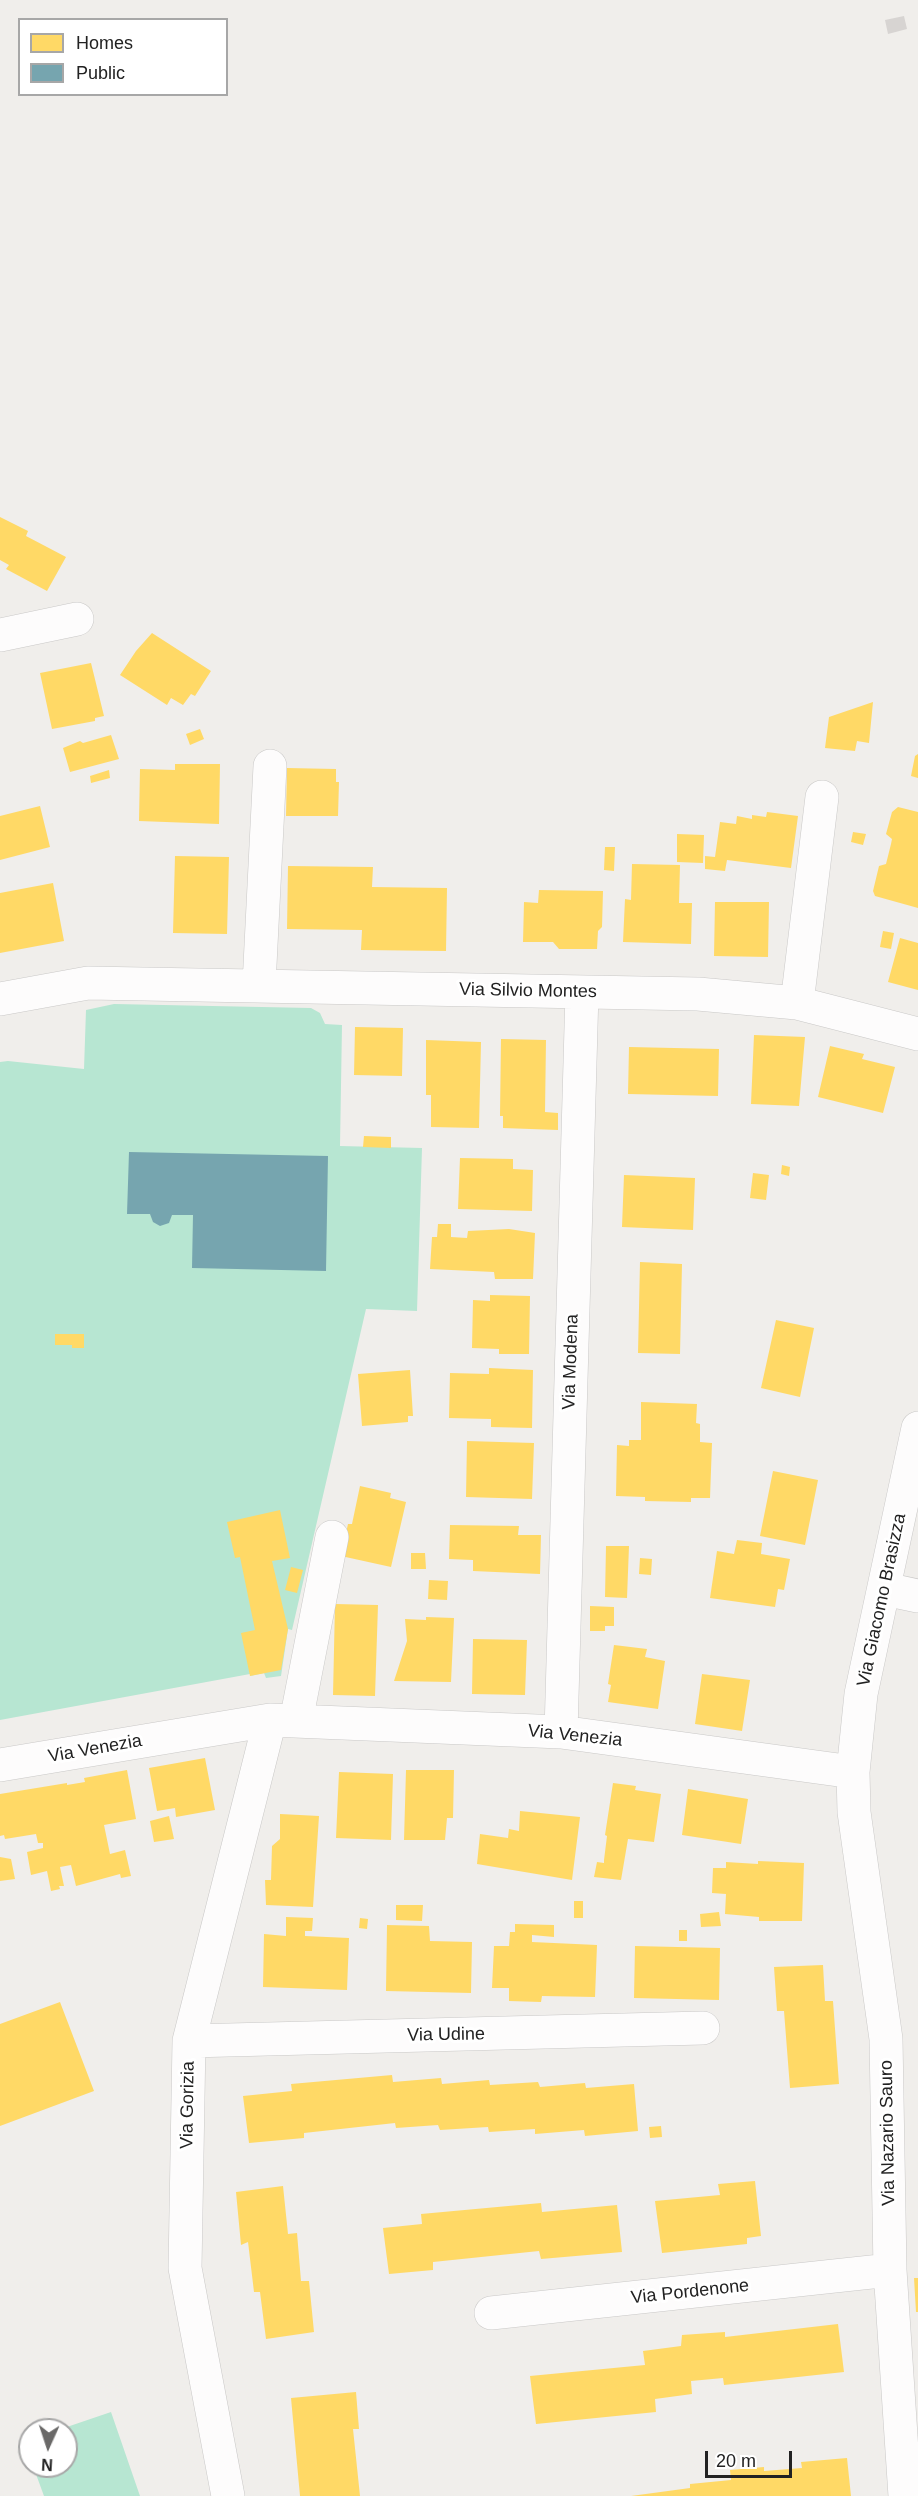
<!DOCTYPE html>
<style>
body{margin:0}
#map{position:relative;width:918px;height:2496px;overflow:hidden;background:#f0eeeb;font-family:Arial,sans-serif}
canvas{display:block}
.legend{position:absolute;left:18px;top:18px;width:210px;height:78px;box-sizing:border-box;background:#fff;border:2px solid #a7a7a7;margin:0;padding:8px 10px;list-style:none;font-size:18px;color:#222}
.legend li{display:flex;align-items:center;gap:12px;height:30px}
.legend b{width:30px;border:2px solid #a7a7a7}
.north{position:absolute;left:18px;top:2418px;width:60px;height:60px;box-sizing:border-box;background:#fff;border:2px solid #a7a7a7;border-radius:50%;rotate:183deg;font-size:16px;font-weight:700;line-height:24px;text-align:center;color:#222}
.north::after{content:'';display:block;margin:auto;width:21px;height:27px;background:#6a6968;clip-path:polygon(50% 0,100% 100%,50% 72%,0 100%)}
.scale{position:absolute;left:705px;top:2451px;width:87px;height:27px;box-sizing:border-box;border:3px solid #222;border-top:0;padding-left:8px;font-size:18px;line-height:21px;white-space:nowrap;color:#222;-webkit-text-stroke:4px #fff;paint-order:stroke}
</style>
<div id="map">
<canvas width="918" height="2496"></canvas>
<ul class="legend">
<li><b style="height:16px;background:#ffd966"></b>Homes</li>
<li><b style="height:16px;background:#76a5af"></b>Public</li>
</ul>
<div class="north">N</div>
<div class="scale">20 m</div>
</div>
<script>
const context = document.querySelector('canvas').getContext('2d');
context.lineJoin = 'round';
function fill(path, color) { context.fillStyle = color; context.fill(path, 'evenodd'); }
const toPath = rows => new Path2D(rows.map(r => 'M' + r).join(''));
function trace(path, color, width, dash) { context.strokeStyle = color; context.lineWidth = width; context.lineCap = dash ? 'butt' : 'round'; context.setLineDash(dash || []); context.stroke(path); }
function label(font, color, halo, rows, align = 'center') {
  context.font = font + ' Arial,sans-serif'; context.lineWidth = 6; context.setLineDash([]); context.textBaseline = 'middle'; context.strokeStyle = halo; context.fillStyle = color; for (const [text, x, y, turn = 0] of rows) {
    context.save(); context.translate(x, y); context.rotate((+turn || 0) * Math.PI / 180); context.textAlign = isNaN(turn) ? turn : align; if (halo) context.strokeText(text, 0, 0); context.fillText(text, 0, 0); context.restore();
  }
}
const pitch = toPath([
 [114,1004,311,1008,320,1013,325,1024,342,1025,340,1146,422,1148,417,1311,366,1309,292,1630,288,1629,281,1676,266,1678,264,1673,250,1676,250,1674,0,1720,0,1062,8,1061,84,1069,86,1010],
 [111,2412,140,2496,44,2496,33,2466,66,2466,66,2430,58,2430]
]);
const homes = toPath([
 [0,517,28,531,26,536,66,557,47,591,6,569,9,565,0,560],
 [152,633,211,671,195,696,191,694,183,705,171,698,167,705,120,675,136,651],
 [91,663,104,716,95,718,95,721,52,729,40,673],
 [873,702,869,743,857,741,855,751,825,748,829,717],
 [200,729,204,739,190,745,186,734],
 [111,735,119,759,70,772,63,748,80,741,83,743],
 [918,754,918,778,911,776,915,756],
 [175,764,220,764,219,824,139,821,140,769,175,770],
 [287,768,336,769,336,782,339,782,338,816,286,816],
 [109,770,110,778,91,783,90,776],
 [40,806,50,847,0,860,0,816],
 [898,807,918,812,918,908,875,896,873,891,879,866,886,864,891,844,892,839,886,834,892,812],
 [767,812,798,816,791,868,727,860,725,871,705,869,705,856,715,857,720,822,736,824,737,816,752,819,752,815,766,817],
 [853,832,866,834,863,845,851,842],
 [677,834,704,835,703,863,677,862],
 [605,847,615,847,614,871,604,870],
 [175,856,229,857,227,934,173,933],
 [632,864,680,865,679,903,692,903,691,944,623,942,625,899,631,900],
 [288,866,373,867,372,887,447,888,446,951,361,950,362,930,287,929],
 [53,883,64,941,0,953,0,893],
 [539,890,603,891,602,927,598,931,597,949,559,949,553,942,523,942,524,902,538,903],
 [715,902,769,902,768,957,714,956],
 [883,931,894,933,891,949,880,947],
 [900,938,918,943,918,990,888,982],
 [355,1027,403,1028,402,1076,354,1075],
 [754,1035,805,1037,799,1106,751,1104],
 [501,1039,546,1040,545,1112,558,1113,558,1130,503,1128,503,1116,500,1116],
 [426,1040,481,1042,479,1128,431,1127,431,1095,426,1095],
 [830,1046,864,1054,862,1059,895,1067,883,1113,818,1097],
 [629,1047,719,1049,718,1096,628,1094],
 [364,1136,391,1137,391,1148,363,1147],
 [460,1158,513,1159,513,1169,533,1170,532,1211,458,1209],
 [782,1165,790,1167,789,1176,781,1174],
 [753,1173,769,1175,766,1200,750,1198],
 [624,1175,695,1178,693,1230,622,1227],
 [438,1224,451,1224,451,1237,467,1238,468,1231,509,1229,535,1233,533,1279,495,1279,494,1272,430,1269,432,1237,437,1237],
 [640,1262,682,1264,680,1354,638,1353],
 [490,1295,530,1296,529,1354,499,1354,499,1349,472,1348,473,1300,490,1301],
 [776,1320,814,1328,800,1397,761,1388],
 [55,1334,84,1334,84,1348,72,1348,72,1345,55,1345],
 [489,1368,533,1370,532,1428,491,1427,491,1419,449,1418,450,1373,489,1374],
 [410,1370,413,1416,408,1416,408,1422,362,1426,358,1374],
 [641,1402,697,1404,696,1423,700,1424,700,1442,712,1443,710,1498,691,1498,691,1502,645,1501,645,1497,616,1496,617,1445,629,1446,629,1440,641,1440],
 [467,1441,534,1443,532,1499,466,1497],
 [773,1471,818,1480,805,1545,760,1536],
 [360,1486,391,1493,390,1498,406,1502,391,1567,341,1556,348,1524,352,1524],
 [280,1510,290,1558,272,1561,288,1629,281,1670,250,1676,241,1633,255,1630,240,1557,235,1558,227,1522],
 [450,1525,519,1526,518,1535,541,1535,540,1574,473,1571,473,1560,449,1559],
 [737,1540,762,1543,761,1554,790,1559,784,1590,778,1589,775,1607,710,1598,717,1551,734,1554],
 [606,1546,629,1546,627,1598,605,1597],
 [411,1553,425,1553,426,1569,411,1569],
 [640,1558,652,1559,651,1575,639,1574],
 [291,1567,303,1570,297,1593,285,1590],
 [429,1580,448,1581,447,1600,428,1599],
 [335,1604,378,1605,375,1696,333,1695],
 [590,1606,614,1607,614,1626,605,1626,605,1631,590,1631],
 [426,1617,454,1618,451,1682,394,1681,407,1641,405,1619,426,1620],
 [473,1639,527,1640,525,1695,472,1694],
 [614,1645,647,1649,645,1657,665,1661,658,1709,608,1702,611,1685,608,1684],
 [702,1674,750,1680,742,1731,695,1724],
 [205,1758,215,1810,176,1817,175,1808,157,1811,149,1768],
 [127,1770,136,1819,104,1825,110,1854,125,1850,131,1876,121,1878,120,1874,76,1886,71,1865,60,1867,64,1886,59,1886,60,1889,51,1891,47,1871,31,1875,27,1852,43,1848,43,1843,38,1843,36,1834,5,1839,4,1835,0,1836,0,1794,67,1783,67,1785,85,1782,84,1778],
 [406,1770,454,1770,453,1818,447,1818,445,1840,404,1840],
 [339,1772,393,1774,391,1840,336,1838],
 [613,1783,636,1786,635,1790,661,1794,654,1842,628,1839,621,1880,594,1877,597,1862,604,1863,604,1860,607,1836,605,1835],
 [688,1789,748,1799,741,1844,682,1835],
 [520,1811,580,1817,572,1880,477,1864,480,1834,508,1838,509,1829,519,1831],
 [280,1814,319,1816,313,1907,266,1905,265,1880,271,1880,272,1846,280,1839],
 [169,1816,174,1839,154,1842,150,1821],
 [0,1857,11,1859,15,1879,0,1881],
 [758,1861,804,1863,802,1921,759,1921,759,1917,725,1914,726,1894,712,1893,713,1868,726,1868,726,1862,758,1864],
 [574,1901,583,1901,583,1918,574,1918],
 [396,1905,423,1905,422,1921,396,1920],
 [719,1912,721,1926,701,1927,700,1914],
 [286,1917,313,1918,312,1931,305,1931,305,1936,349,1938,347,1990,263,1987,264,1934,286,1936],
 [360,1918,368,1919,367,1929,359,1928],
 [515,1924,554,1925,554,1937,532,1935,532,1942,597,1945,595,1997,542,1996,541,2002,509,2001,509,1988,492,1988,494,1946,509,1946,510,1932,515,1932],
 [387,1925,429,1926,430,1941,472,1942,471,1993,386,1991],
 [679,1930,687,1930,687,1941,679,1941],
 [635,1946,720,1948,719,2000,634,1998],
 [823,1965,825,2001,833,2001,839,2084,790,2088,784,2011,777,2011,774,1967],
 [60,2002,94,2091,0,2126,0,2024],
 [392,2075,393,2082,441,2078,442,2084,489,2080,490,2085,538,2082,540,2087,585,2083,586,2088,634,2084,638,2131,585,2136,584,2130,535,2134,535,2129,489,2132,488,2127,440,2130,438,2125,396,2128,395,2123,304,2133,304,2138,249,2143,243,2096,292,2091,291,2084],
 [661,2126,662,2137,650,2138,649,2127],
 [755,2181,761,2236,747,2238,747,2244,662,2253,655,2201,720,2195,718,2184],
 [283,2186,288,2234,297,2233,301,2281,309,2281,314,2332,266,2339,260,2292,254,2292,248,2242,241,2245,236,2192],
 [541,2203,542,2212,617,2205,622,2252,541,2259,539,2251,433,2262,433,2270,389,2274,383,2228,422,2224,421,2214],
 [914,2278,918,2278,918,2312,916,2312],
 [838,2324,844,2372,724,2385,723,2378,691,2381,692,2394,655,2399,656,2412,536,2424,530,2376,645,2365,643,2351,681,2346,682,2335,725,2332,725,2337],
 [356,2392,359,2429,353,2429,360,2496,300,2496,291,2398],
 [847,2458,851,2496,631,2496,690,2488,690,2484,731,2480,730,2470,764,2467,764,2471,802,2468,801,2462]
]);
const public = toPath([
 [129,1152,328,1156,326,1271,192,1268,193,1215,172,1215,169,1223,160,1226,153,1222,150,1214,127,1214]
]);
const building = toPath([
 [904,16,907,29,888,34,885,20]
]);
const street = toPath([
 [0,635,77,619],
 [259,985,270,766],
 [0,999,88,983,698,994,797,1003,918,1034],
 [797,1003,822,797],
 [885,1589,918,1596],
 [296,1721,332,1537],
 [561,1732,582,992],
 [0,1765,270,1720,561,1732,853,1772],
 [189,2041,703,2028],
 [491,2313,890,2270],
 [228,2496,185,2268,189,2041,270,1720],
 [905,2496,890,2270,886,2039,854,1812,853,1772,861,1694,918,1428]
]);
const streetNames = [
 ["Via Silvio Montes",528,991,1],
 ["Via Modena",571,1362,-88],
 ["Via Giacomo Brasizza",882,1600,-78],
 ["Via Venezia",575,1736,6],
 ["Via Venezia",95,1749,-10],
 ["Via Udine",446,2035,-1],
 ["Via Gorizia",188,2105,-89],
 ["Via Nazario Sauro",888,2133,-91],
 ["Via Pordenone",690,2292,-6]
];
fill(pitch, '#b7e6d2');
fill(homes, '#ffd966');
fill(public, '#76a5af');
fill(building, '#d7d4d2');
trace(street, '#c9c8c7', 34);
trace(street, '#fdfcfc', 33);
label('18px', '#222', '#fff', streetNames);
</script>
